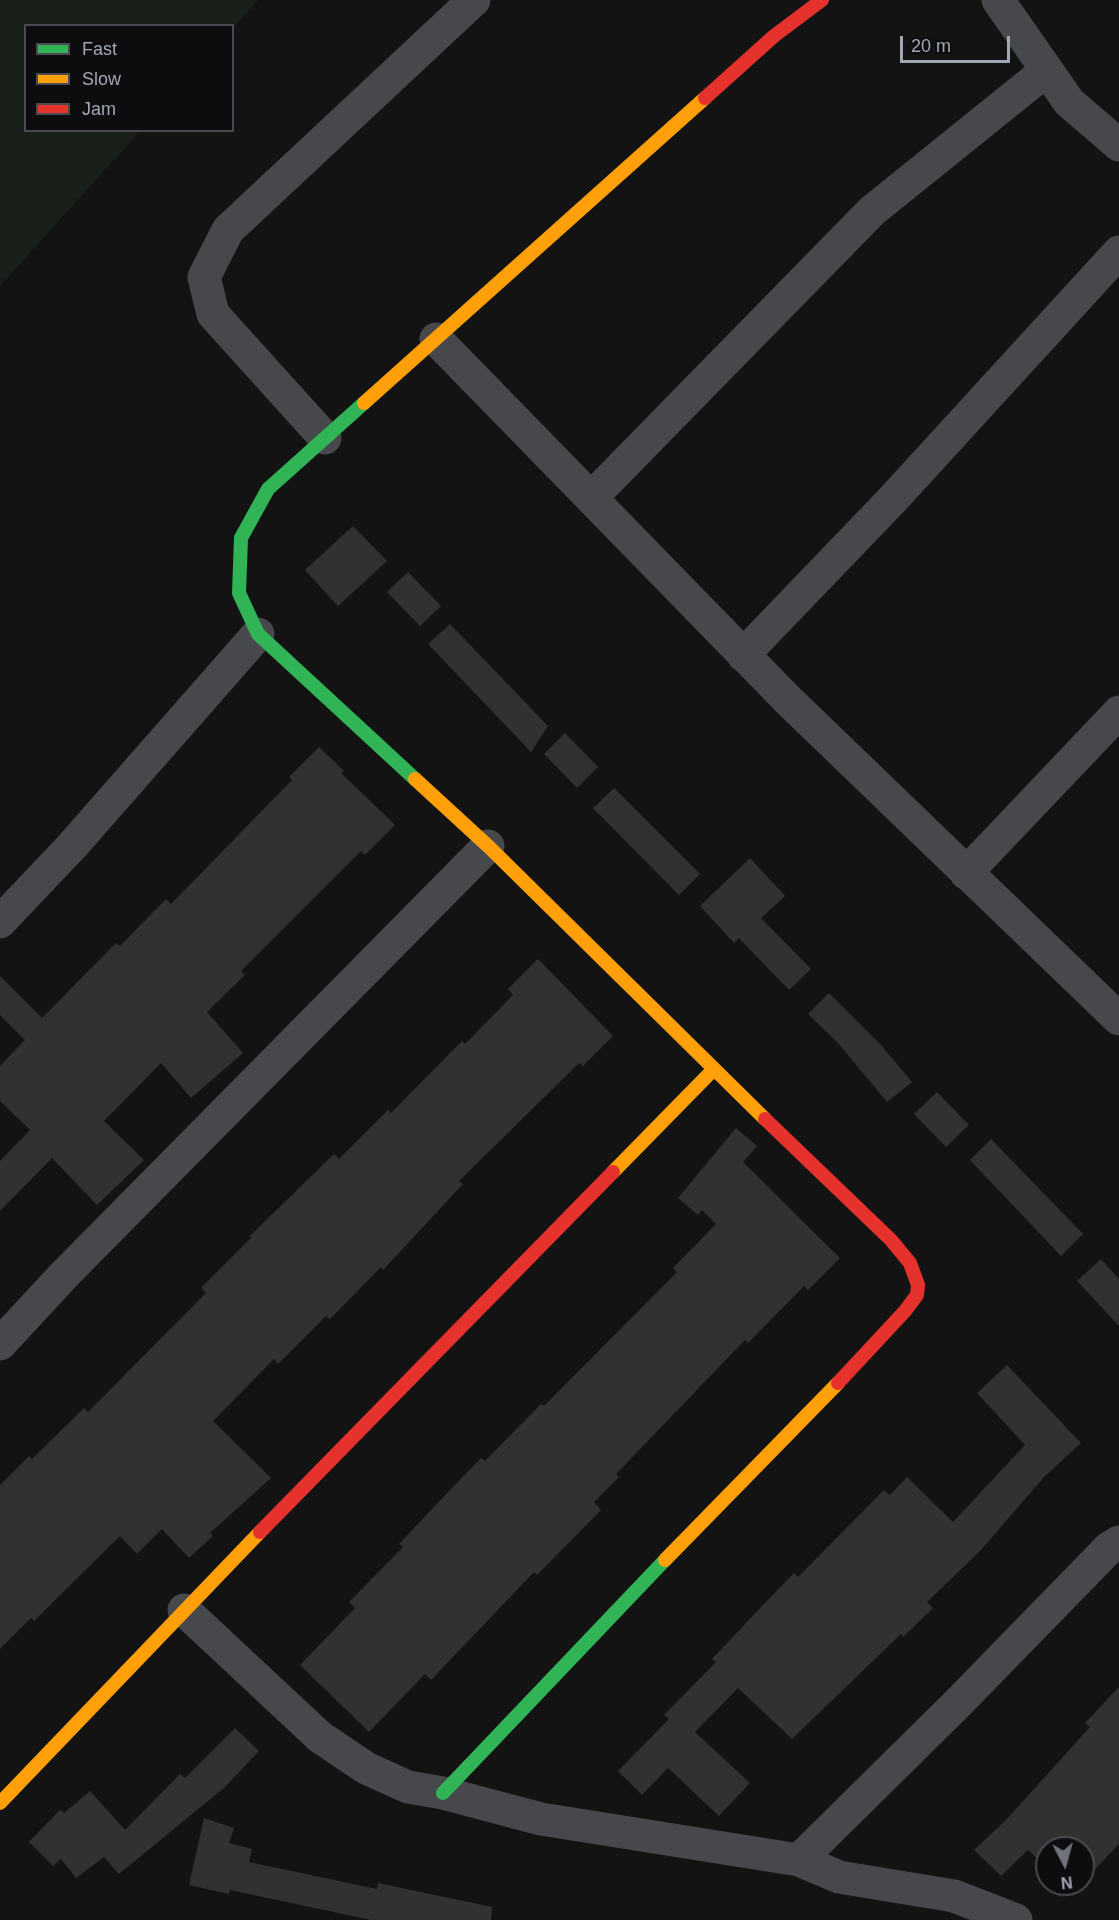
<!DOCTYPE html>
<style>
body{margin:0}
#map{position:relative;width:1119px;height:1920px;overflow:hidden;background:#131313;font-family:Helvetica,sans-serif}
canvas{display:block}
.legend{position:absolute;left:24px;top:24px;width:210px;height:108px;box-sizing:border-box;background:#0d0d0f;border:2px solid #494b51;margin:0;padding:8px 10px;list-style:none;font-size:18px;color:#a2a7b5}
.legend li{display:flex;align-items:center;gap:12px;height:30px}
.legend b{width:30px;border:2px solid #494b51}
.north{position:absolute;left:1035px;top:1836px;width:60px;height:60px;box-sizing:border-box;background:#0d0d0f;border:2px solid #494b51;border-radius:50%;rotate:174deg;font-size:16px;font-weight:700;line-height:24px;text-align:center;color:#a2a7b5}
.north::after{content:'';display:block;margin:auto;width:21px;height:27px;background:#70737c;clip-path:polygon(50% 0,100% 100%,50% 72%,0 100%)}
.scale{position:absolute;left:900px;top:36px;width:110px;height:27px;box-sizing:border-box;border:3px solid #a2a7b5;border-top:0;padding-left:8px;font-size:18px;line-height:21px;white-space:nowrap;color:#a2a7b5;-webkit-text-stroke:4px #0d0d0f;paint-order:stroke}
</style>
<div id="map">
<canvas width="1119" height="1920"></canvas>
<ul class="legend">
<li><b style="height:8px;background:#30b455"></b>Fast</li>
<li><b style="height:8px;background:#ff9f0a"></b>Slow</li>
<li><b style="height:8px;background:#e5322d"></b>Jam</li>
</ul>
<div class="north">N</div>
<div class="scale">20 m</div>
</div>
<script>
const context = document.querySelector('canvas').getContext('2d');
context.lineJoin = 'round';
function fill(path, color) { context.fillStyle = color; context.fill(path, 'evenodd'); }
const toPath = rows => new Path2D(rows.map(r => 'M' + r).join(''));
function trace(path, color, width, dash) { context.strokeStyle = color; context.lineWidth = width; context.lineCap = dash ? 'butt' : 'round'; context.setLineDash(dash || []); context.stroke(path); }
const green = toPath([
 [0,0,258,0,233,28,232,26,26,26,26,130,140,131,0,286]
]);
const building = toPath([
 [353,526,387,561,338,606,305,570],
 [408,572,441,606,420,626,387,592],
 [450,624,548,726,531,752,428,644],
 [565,733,598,767,577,788,544,754],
 [319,747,344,771,341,773,395,825,365,855,361,851,241,971,245,975,207,1012,243,1053,191,1098,161,1063,104,1121,144,1160,97,1205,52,1158,0,1211,0,1161,30,1130,0,1101,0,1066,25,1040,0,1015,0,976,42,1018,116,943,120,946,166,899,171,904,292,780,289,777],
 [614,788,700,874,679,895,593,808],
 [750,858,785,896,761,918,811,969,789,990,739,938,734,943,700,906],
 [538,959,613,1036,583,1066,579,1063,459,1181,463,1184,383,1270,381,1267,330,1319,326,1316,278,1364,274,1359,213,1421,271,1478,210,1533,213,1536,189,1558,162,1529,137,1554,120,1536,34,1621,31,1618,0,1649,0,1485,29,1456,32,1459,84,1408,88,1412,206,1293,201,1288,251,1238,250,1236,334,1154,339,1159,388,1110,391,1113,462,1041,465,1044,513,995,508,989],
 [829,993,881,1045,912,1082,887,1102,838,1043,808,1014],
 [937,1092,969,1125,946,1147,914,1114],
 [736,1128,757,1146,743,1162,840,1258,808,1290,804,1286,748,1343,745,1340,616,1474,619,1477,594,1502,601,1510,537,1575,534,1572,431,1680,425,1674,369,1732,300,1665,355,1608,349,1602,403,1547,399,1544,450,1490,481,1458,485,1461,541,1404,544,1406,677,1272,673,1268,716,1224,702,1210,698,1215,678,1198],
 [991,1139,1083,1234,1061,1256,970,1160],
 [1101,1259,1119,1279,1119,1326,1077,1281],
 [1007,1365,1081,1443,1044,1477,981,1550,927,1602,933,1608,903,1637,901,1634,792,1739,738,1688,695,1732,750,1783,719,1816,668,1768,642,1795,618,1771,669,1719,664,1715,716,1662,712,1659,763,1605,794,1573,798,1577,884,1490,890,1495,907,1477,953,1522,1025,1445,977,1393],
 [1119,1687,1119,1844,1083,1882,1083,1848,1047,1848,1047,1868,1028,1850,1001,1876,974,1850,1006,1820,1090,1727,1085,1723],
 [235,1728,259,1751,225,1787,119,1874,104,1857,76,1878,61,1859,53,1866,29,1842,60,1810,64,1813,90,1791,125,1830,180,1774,185,1778],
 [204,1818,234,1828,229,1843,252,1849,249,1862,377,1889,378,1883,492,1907,491,1920,371,1920,230,1890,229,1894,189,1885]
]);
const street = toPath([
 [998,0,1069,102,1119,145],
 [436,339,788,700,1119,1019],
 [325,438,213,314,204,277,228,230,474,0],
 [591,498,872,211,1047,70],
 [743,655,893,499,1119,252],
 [966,873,1119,712],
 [0,922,72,846,258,634],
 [0,1344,63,1276,488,846],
 [184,1610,320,1737,366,1768,408,1787,443,1793,541,1819,799,1860,839,1877,954,1896,1016,1920],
 [799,1860,959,1702,1109,1548,1119,1542]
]);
const fast = toPath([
 [364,403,268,489,241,538,239,593,258,634,415,779],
 [443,1793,665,1560]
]);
const slow = toPath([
 [364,403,705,98],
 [415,779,488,846,765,1119],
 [613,1172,713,1070],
 [665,1560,838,1383],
 [0,1803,260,1532]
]);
const jam = toPath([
 [705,98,774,36,822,0],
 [765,1119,891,1240,910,1263,918,1285,917,1295,905,1311,838,1383],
 [260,1532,613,1172]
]);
fill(green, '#19201a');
fill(building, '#313132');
trace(street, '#47484c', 33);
trace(fast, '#30b455', 14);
trace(slow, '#ff9f0a', 14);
trace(jam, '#e5322d', 14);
</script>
